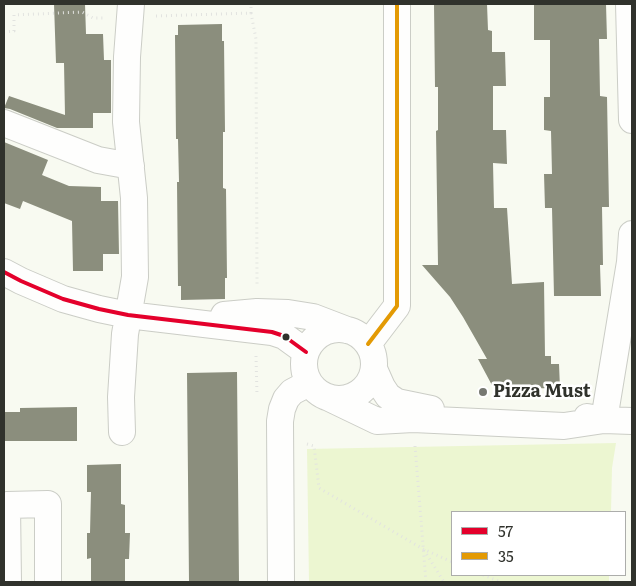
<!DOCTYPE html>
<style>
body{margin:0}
#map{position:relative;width:636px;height:586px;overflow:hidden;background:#f8faf1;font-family:Literata,serif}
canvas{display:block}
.frame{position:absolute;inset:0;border:5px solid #30322c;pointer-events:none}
.legend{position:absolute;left:451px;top:511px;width:175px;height:65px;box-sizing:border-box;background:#fff;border:1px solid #acadab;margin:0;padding:6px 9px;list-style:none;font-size:15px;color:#30322c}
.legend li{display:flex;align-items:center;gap:10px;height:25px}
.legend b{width:25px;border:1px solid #acadab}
</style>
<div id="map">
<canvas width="636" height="586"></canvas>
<div class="frame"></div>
<ul class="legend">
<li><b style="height:6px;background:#e4002b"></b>57</li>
<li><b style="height:6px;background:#e39a04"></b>35</li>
</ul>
</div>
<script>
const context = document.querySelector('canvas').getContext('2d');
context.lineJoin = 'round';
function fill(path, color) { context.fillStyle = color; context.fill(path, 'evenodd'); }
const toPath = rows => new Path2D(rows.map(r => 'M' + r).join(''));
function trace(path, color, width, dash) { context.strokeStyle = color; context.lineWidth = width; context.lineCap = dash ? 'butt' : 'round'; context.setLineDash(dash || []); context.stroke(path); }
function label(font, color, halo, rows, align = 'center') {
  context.font = font + ' Literata,serif'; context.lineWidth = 5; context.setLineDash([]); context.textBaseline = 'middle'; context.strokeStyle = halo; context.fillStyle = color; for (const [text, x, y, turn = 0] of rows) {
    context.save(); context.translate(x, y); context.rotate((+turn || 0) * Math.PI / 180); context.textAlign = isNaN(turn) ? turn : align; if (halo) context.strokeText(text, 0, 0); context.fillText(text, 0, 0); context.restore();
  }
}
const green = toPath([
 [616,443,612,468,611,512,452,512,452,575,609,575,609,582,309,582,307,449]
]);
const building = toPath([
 [54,4,85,4,86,34,103,34,104,60,111,60,111,113,93,113,93,128,57,128,10,109,4,108,9,96,65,115,64,63,56,63],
 [434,4,487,4,488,30,492,31,492,52,505,52,506,86,493,86,493,130,506,130,507,164,493,163,494,208,507,208,512,284,544,282,545,356,551,356,551,364,559,364,560,388,494,389,478,359,487,359,463,317,450,297,422,265,438,265,436,131,438,130,438,87,435,87],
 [534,4,606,4,607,39,599,39,600,96,607,97,609,207,602,207,603,265,600,265,601,296,554,296,552,208,545,208,544,174,552,174,551,131,544,130,544,97,550,97,550,40,534,40],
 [222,24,222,41,224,41,225,132,223,132,223,188,226,189,227,278,225,278,225,299,181,300,181,286,178,286,177,182,179,182,178,139,176,139,175,35,178,35,178,25],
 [4,142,48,160,42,175,69,186,101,187,101,201,118,201,119,254,103,254,103,271,73,271,72,221,23,201,20,209,4,203],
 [237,372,239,582,189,582,187,373],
 [77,407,77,441,4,441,4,412,20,412,20,408],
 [121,464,121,504,125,505,125,533,130,533,129,559,125,559,125,582,91,582,91,558,87,559,87,533,90,533,91,492,87,492,87,465]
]);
const path = toPath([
 [251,13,256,39,257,287],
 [156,16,251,13,251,4],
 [4,32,14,31,14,15,82,12,93,18,105,18],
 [256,356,257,395],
 [307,444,314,446,319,488,423,549,452,562],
 [415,446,426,582],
 [424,550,444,582],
 [483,575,501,582]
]);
const minor = toPath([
 [629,4,632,120],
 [4,123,98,160,131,166],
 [4,272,21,281,63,299,99,309,128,315,272,332,284,336,306,352],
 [224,315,257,312,288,313,313,317,347,330],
 '304 364a35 35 0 1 1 70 0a35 35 0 1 1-70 0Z',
 [368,344,397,306,397,4],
 [374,369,382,387,388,396,397,402,431,409],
 [325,396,377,421,413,419,564,426,604,420],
 [587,417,604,420,632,421],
 [604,420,630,262,632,234],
 [122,432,121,397,125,334,135,277,134,198,126,122,127,57,131,4],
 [8,582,7,505,48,504,48,582],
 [281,582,280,421,282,409,286,399,292,392,309,383]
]);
const bus1 = toPath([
 [4,272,21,281,63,299,99,309,128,315,272,332,284,336,306,352]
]);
const bus2 = toPath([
 [368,344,397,306,397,4]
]);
const markers = [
 [286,337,4.5,"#30322c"],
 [483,392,5,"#767871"]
];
const poiNames = [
 ["Pizza Must",493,392]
];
fill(green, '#ecf6d1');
fill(building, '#8b8e7d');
trace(minor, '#cbcdc6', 28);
trace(path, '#e2e3e0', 3, [1, 4]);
trace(minor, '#fefefd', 26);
trace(bus1, '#e4002b', 4);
trace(bus2, '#e39a04', 4);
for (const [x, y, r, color] of markers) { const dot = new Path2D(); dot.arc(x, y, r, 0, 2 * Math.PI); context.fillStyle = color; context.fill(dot); trace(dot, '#fff', 2); }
label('bold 18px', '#30322c', '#fff', poiNames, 'left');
</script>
